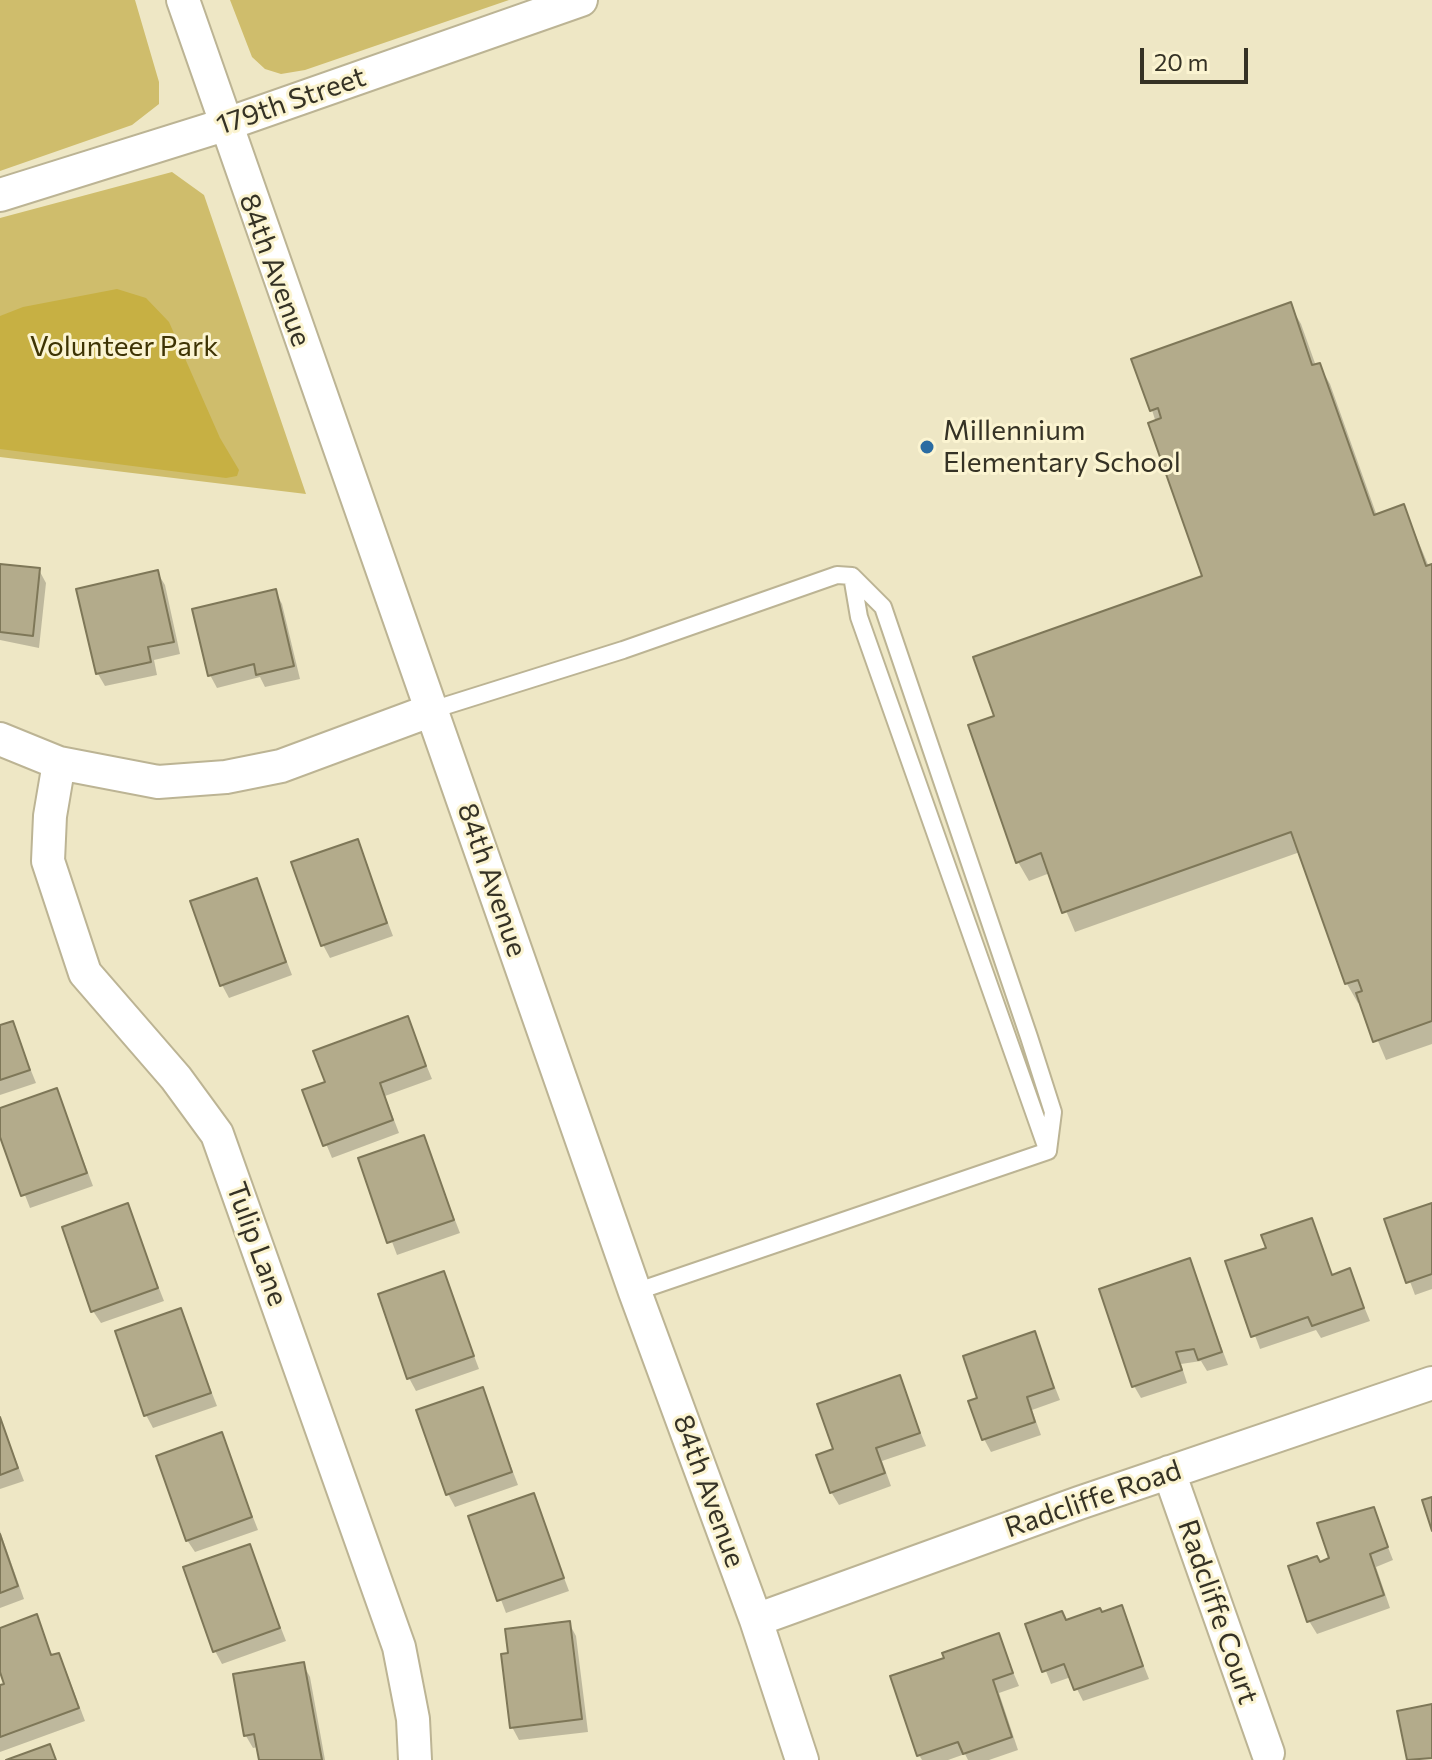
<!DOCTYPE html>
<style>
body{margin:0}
#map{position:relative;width:1432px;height:1760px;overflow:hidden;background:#eee7c5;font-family:Commissioner,sans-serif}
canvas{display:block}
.scale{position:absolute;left:1140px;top:48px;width:108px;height:36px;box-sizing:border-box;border:4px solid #353225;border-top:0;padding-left:10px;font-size:24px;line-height:28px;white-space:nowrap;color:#353225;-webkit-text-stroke:6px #fbf4d1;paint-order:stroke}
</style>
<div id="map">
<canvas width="1432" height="1760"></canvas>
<div class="scale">20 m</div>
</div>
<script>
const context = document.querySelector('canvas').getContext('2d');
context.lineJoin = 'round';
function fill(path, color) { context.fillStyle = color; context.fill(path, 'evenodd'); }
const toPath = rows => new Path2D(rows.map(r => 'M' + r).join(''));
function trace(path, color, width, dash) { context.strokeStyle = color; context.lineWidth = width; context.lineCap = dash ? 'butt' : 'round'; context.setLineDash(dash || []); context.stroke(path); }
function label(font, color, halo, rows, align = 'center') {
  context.font = font + ' Commissioner,sans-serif'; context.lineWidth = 6; context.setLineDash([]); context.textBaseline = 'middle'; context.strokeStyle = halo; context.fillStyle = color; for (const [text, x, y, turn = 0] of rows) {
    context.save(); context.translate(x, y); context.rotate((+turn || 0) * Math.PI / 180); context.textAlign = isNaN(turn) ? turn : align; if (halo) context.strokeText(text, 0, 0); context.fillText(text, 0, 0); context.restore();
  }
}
const green = toPath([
 [0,0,135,0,159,82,159,104,132,125,0,171],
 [230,0,509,0,305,70,281,74,265,69,252,57],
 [172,172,204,195,306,494,0,457,0,218]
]);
const water = toPath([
 [117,289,146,298,169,322,220,438,239,470,237,476,226,478,0,449,0,316,23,307]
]);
const shadow = toPath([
 [1290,305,1301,324,1316,366,1319,365,1330,384,1377,516,1404,507,1429,567,1432,566,1432,1044,1386,1060,1361,1001,1358,1003,1347,984,1300,852,1075,932,1050,873,1029,881,1018,862,996,717,1204,577,1152,410],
 [0,566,39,570,46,583,39,648,0,640],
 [157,572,165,585,180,654,154,660,157,675,105,686,98,674],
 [275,591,282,604,300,679,265,687,260,677,217,688,210,675],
 [357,841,393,936,330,958,323,945],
 [256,880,292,975,229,998,222,985],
 [407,1018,432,1079,385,1096,399,1133,332,1158,304,1091,328,1083],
 [12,1023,36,1083,0,1095,0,1027],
 [57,1090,93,1186,30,1208,0,1131,0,1110],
 [423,1137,460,1233,397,1255,361,1160],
 [1432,1205,1432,1289,1415,1295,1387,1220],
 [127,1206,164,1301,101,1323,93,1311],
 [1311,1220,1333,1276,1349,1270,1370,1321,1321,1338,1316,1330,1260,1349,1228,1263,1268,1249],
 [1189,1260,1228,1365,1207,1371,1201,1361,1181,1364,1187,1383,1141,1398,1134,1386],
 [443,1273,479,1369,416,1391,409,1378],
 [180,1310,217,1406,153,1428,146,1415],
 [1034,1334,1060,1400,1032,1410,1041,1435,991,1452,984,1439,979,1399],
 [899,1378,926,1446,882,1461,891,1486,839,1505,831,1492,835,1450],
 [482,1390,518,1485,455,1507,448,1494],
 [0,1419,24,1481,0,1489],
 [221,1435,258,1530,195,1552,187,1540],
 [533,1495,569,1591,506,1613,470,1518],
 [1373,1509,1393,1560,1376,1567,1390,1608,1317,1634,1309,1621,1320,1564,1331,1559],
 [0,1531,24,1599,0,1608],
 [249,1546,286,1641,222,1664,215,1651],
 [1121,1608,1149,1679,1083,1701,1071,1677,1051,1684,1028,1625,1066,1622],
 [36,1617,53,1657,58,1655,65,1668,85,1721,0,1752,0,1688,7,1685,0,1667,0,1630],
 [569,1623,576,1636,588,1732,519,1740,512,1727],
 [998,1636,1019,1686,999,1693,1018,1750,989,1760,968,1760,965,1754,948,1760,922,1760,919,1755,947,1659],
 [303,1664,310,1677,325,1760,261,1760,258,1747,253,1748,246,1736,235,1676]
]);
const building = toPath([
 [1291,302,1312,365,1320,363,1374,515,1404,504,1426,566,1432,564,1432,1021,1373,1042,1356,993,1362,991,1358,980,1345,984,1291,832,1062,913,1041,853,1016,863,968,725,994,716,973,657,1202,576,1148,423,1161,418,1158,408,1150,411,1131,359,1291,302],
 [0,564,40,568,33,636,0,632,0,564],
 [158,570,174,642,148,647,151,662,96,674,76,589,158,570],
 [276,589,294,666,256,675,254,664,208,676,192,609,276,589],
 [358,839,387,923,321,946,291,862,358,839],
 [257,878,286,962,220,986,190,901,257,878],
 [408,1016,426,1066,380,1083,393,1120,323,1146,302,1090,325,1082,313,1051,408,1016],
 [13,1021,30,1070,0,1080,0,1025,13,1021],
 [57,1088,87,1173,21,1196,0,1137,0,1108,57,1088],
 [424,1135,454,1220,387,1243,358,1158,424,1135],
 [128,1203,158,1288,91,1312,62,1227,128,1203],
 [1432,1203,1432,1274,1406,1283,1384,1219,1432,1203],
 [1312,1218,1332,1275,1350,1268,1364,1308,1312,1326,1308,1317,1251,1337,1225,1261,1266,1248,1261,1235,1312,1218],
 [1190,1258,1222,1352,1198,1360,1194,1349,1176,1352,1182,1370,1132,1387,1099,1289,1190,1258],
 [444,1271,474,1356,407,1379,378,1294,444,1271],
 [181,1308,211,1393,144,1416,115,1331,181,1308],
 [1035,1331,1054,1388,1027,1397,1035,1422,982,1440,968,1401,977,1398,963,1356,1035,1331],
 [900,1375,920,1433,876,1448,885,1473,830,1493,816,1455,833,1449,817,1404,900,1375],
 [483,1387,512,1472,446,1495,416,1410,483,1387],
 [0,1417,18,1468,0,1475,0,1417],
 [222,1432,252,1517,186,1541,156,1456,222,1432],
 [534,1493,564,1578,497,1601,468,1516,534,1493],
 [1432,1497,1432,1531,1422,1500,1432,1497],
 [1374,1507,1388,1547,1370,1554,1384,1595,1307,1622,1288,1566,1317,1556,1320,1562,1329,1558,1317,1523,1374,1507],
 [0,1534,18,1586,0,1593,0,1534],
 [250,1544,280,1628,213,1652,183,1567,250,1544],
 [1122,1605,1143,1666,1074,1690,1064,1664,1042,1672,1025,1624,1062,1611,1066,1620,1100,1608,1102,1612,1122,1605],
 [37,1614,51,1655,59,1653,79,1708,0,1737,0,1685,4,1684,0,1672,0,1628,37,1614],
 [570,1621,582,1719,510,1728,501,1654,508,1653,505,1629,570,1621],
 [999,1633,1013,1673,993,1680,1012,1737,963,1754,958,1742,917,1756,890,1676,944,1658,942,1653,999,1633],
 [304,1662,322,1760,259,1760,254,1734,244,1736,233,1674,304,1662],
 [1432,1704,1432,1758,1407,1760,1397,1711,1432,1704],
 [50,1744,56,1760,6,1760,50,1744]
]);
const service = toPath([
 [852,576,859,617,1047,1149],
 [432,710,623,650,837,575,852,576,883,607,1029,1037,1053,1112,1048,1151],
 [635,1292,1048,1151]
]);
const minor = toPath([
 [183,0,635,1292,756,1620,802,1760],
 [0,195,224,125,581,0],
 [0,739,59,763,158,782,226,777,281,766,432,710],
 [59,763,50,816,48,861,85,973,176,1078,217,1134,399,1647,413,1719,415,1760],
 [1169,1472,1268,1753],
 [756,1620,1079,1503,1432,1383]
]);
const markers = [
 [927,447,8,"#2b6ca2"]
];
const streetNames = [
 ["179th Street",291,101,-19],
 ["84th Avenue",275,270,70],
 ["84th Avenue",492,880,71],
 ["Tulip Lane",257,1244,70],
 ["84th Avenue",709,1491,70],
 ["Radcliffe Road",1093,1499,-19],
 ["Radcliffe Court",1218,1612,71]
];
const parkNames = [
 ["Volunteer Park",124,347]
];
const poiNames = [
 ["Millennium",943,431],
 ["Elementary School",943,463]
];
fill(green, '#cfbd6c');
fill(water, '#c7b043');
fill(shadow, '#0003');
fill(building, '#b3ab8b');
trace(building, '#7e7758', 2);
trace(service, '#bcb494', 20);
trace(minor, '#bcb494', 36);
trace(service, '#fff', 16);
trace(minor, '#fff', 32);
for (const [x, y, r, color] of markers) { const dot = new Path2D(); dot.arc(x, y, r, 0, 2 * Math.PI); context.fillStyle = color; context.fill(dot); trace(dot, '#fbf4d1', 3); }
label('28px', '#353225', '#fbf4d1', streetNames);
label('28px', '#3e3404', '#fbf4d1', parkNames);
label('28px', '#353225', '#fbf4d1', poiNames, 'left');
</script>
